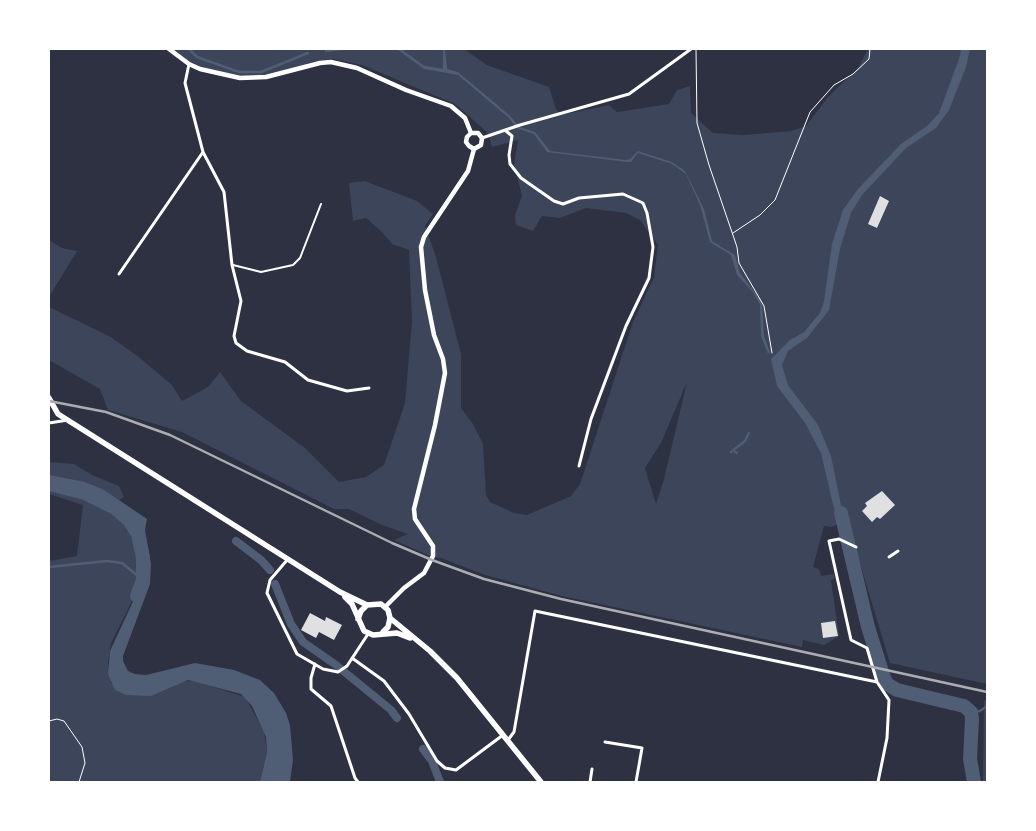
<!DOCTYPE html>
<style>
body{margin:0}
#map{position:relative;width:1036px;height:831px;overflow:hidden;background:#2d3142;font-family:"DM Sans",sans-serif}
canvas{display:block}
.frame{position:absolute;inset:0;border:50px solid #fff;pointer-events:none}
</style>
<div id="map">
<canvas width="1036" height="831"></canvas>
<div class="frame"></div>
</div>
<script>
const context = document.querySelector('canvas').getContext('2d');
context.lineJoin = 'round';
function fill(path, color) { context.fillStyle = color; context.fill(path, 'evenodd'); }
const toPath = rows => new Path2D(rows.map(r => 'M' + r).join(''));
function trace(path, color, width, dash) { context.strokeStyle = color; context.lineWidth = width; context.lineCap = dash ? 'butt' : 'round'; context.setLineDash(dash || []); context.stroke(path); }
const green = toPath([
 [171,49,464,49,487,65,549,87,556,109,561,115,609,105,617,112,669,104,677,90,690,86,691,113,713,133,744,135,791,131,806,126,829,96,858,68,868,49,987,49,987,684,890,663,852,537,841,531,838,524,831,527,824,526,813,567,819,569,821,576,834,574,834,579,831,580,839,636,824,645,803,640,802,647,562,596,485,575,441,558,432,557,394,540,408,534,382,525,349,509,334,509,182,432,108,410,100,389,49,360,49,307,111,337,140,358,172,385,182,401,208,387,220,372,241,401,305,448,339,482,366,477,384,465,405,403,412,321,409,250,392,244,382,232,366,218,353,221,349,183,365,181,417,201,433,214,425,226,436,257,461,354,461,408,473,424,483,444,486,495,490,502,514,513,527,515,571,496,580,484,633,322,654,277,658,245,640,220,626,213,586,208,560,218,542,216,533,231,516,225,515,215,522,196,514,164,518,140,492,147,488,133,455,104,362,65,334,59,311,62,273,76,239,77,214,72,185,59],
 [687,382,664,479,656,504,645,468,661,443],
 [49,240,62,248,77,251,49,297],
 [49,462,74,464,92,475,119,486,124,497,111,506,133,525,142,548,143,571,138,589,111,643,108,663,111,683,194,681,245,697,264,731,267,752,260,782,49,782,49,561,77,556,83,505,49,494],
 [984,700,987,701,987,782,983,782]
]);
const water = toPath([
 [397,49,398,49,423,67,443,70,443,49,445,49,447,69,458,72,509,115,520,127,535,132,550,151,626,160,630,159,638,151,672,162,685,171,704,209,712,241,735,255,740,273,762,302,764,336,770,352,768,354,761,336,760,305,753,292,737,275,731,255,710,242,700,205,686,174,672,164,638,153,631,162,627,162,547,152,534,134,516,128,509,118,458,75,424,69],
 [961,49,970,49,966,67,949,110,936,128,906,148,862,195,851,213,840,249,829,310,807,338,788,351,782,365,788,385,818,425,831,456,842,510,849,531,843,532,833,505,821,453,805,423,777,386,771,359,790,340,804,332,820,313,824,301,832,244,843,210,858,189,901,144,927,126,939,113,959,59],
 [49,475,85,482,104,490,147,519,145,530,151,564,150,584,123,656,123,661,128,671,135,674,146,675,195,663,234,670,260,680,274,693,286,713,290,725,293,760,290,782,260,782,267,752,266,737,252,706,241,694,188,680,151,696,126,695,115,690,108,674,110,651,143,580,143,558,138,534,129,520,115,508,85,493,49,484]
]);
const stream = toPath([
 [189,49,197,57,239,72,261,72,308,53],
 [399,49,424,67,442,70],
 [326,51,342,49],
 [731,452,745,441,749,433],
 [735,452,737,453],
 [49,567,107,561,122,563,143,580],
 [971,712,980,711,987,706]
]);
const canal = toPath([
 [236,541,261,560,270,570],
 [275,584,291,624,303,642,336,665,391,710,397,718],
 [423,749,432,761,440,782]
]);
const river = toPath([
 [49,484,85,493,115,508,129,520,138,534,143,558,143,580,137,596],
 [841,513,868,627,884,678,887,684,897,690,964,706,971,712,972,719,970,759,974,782]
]);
const building = toPath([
 [880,196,889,201,877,228,868,224],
 [882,491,895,505,880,519,877,517,872,522,862,511,867,506,865,503],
 [310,613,325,621,326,617,342,625,334,640,319,632,316,638,301,630],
 [835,621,838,636,823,638,821,623]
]);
const path = toPath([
 [696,49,697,123,709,165,737,247,739,263,764,306,772,353],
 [733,233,760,215,775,200,810,112,834,85,853,74,869,59,870,49],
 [49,721,57,719,64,721,82,747,85,763,79,782]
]);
const service = toPath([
 [233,265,261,272,293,265,300,258,321,204]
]);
const minor = toPath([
 [189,64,185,83,203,152,224,192,232,265,241,301,234,336,236,343,247,351,285,362,308,380,347,391,369,388],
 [506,131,512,136,509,155,510,164,521,178,554,201,563,204,579,198,623,194,643,203,647,213,653,247,649,278,626,326,591,419,579,466],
 [482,138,520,125,629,94,691,49],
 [119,274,203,152],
 [49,423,68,420],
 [856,547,839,539,829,541,851,640,867,648,877,682,889,700,887,738,878,782],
 [889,557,898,551],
 [288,559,270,580,267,593,297,654,323,669,338,672,347,666,368,634],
 [352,658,384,681,409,714,437,761,445,768,456,770,503,735],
 [315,664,311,678,311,689,331,706,355,778,358,782],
 [508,740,514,732,535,611,877,682],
 [605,742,642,748,636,782],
 [590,782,592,769]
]);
const tertiary = toPath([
 [169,49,189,64,200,69,240,78,266,77,320,63,331,62,357,68,406,90,451,106,465,118,471,133],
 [471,133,478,133,482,138,481,145,474,149],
 [471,133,467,137,466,142,469,146,474,149],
 [385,607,404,588,424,573,433,556,433,546,415,519,414,509,435,425,445,373,443,359,434,335,425,290,421,247,424,237,468,171,474,149]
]);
const primary = toPath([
 [49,398,58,414,340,592,367,605],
 [345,597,352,604,364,631,373,635,397,633,410,638],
 [390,618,430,651,457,678,541,782],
 [358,619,361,611,367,605,381,604,388,610,390,618,388,627,383,632]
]);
const rail = toPath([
 [49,401,106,412,170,435,392,543,432,560,484,579,561,599,987,692]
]);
fill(green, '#3c4559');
fill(water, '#4f5d75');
trace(stream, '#4f5d75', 2.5);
trace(canal, '#4f5d75', 8);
trace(river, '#4f5d75', 14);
fill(building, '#e0e0e3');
trace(path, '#fff', 1);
trace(service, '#fff', 2);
trace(minor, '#fff', 3);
trace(tertiary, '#fff', 4.5);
trace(primary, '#fff', 5.5);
trace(rail, '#abadb3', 2.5);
</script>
